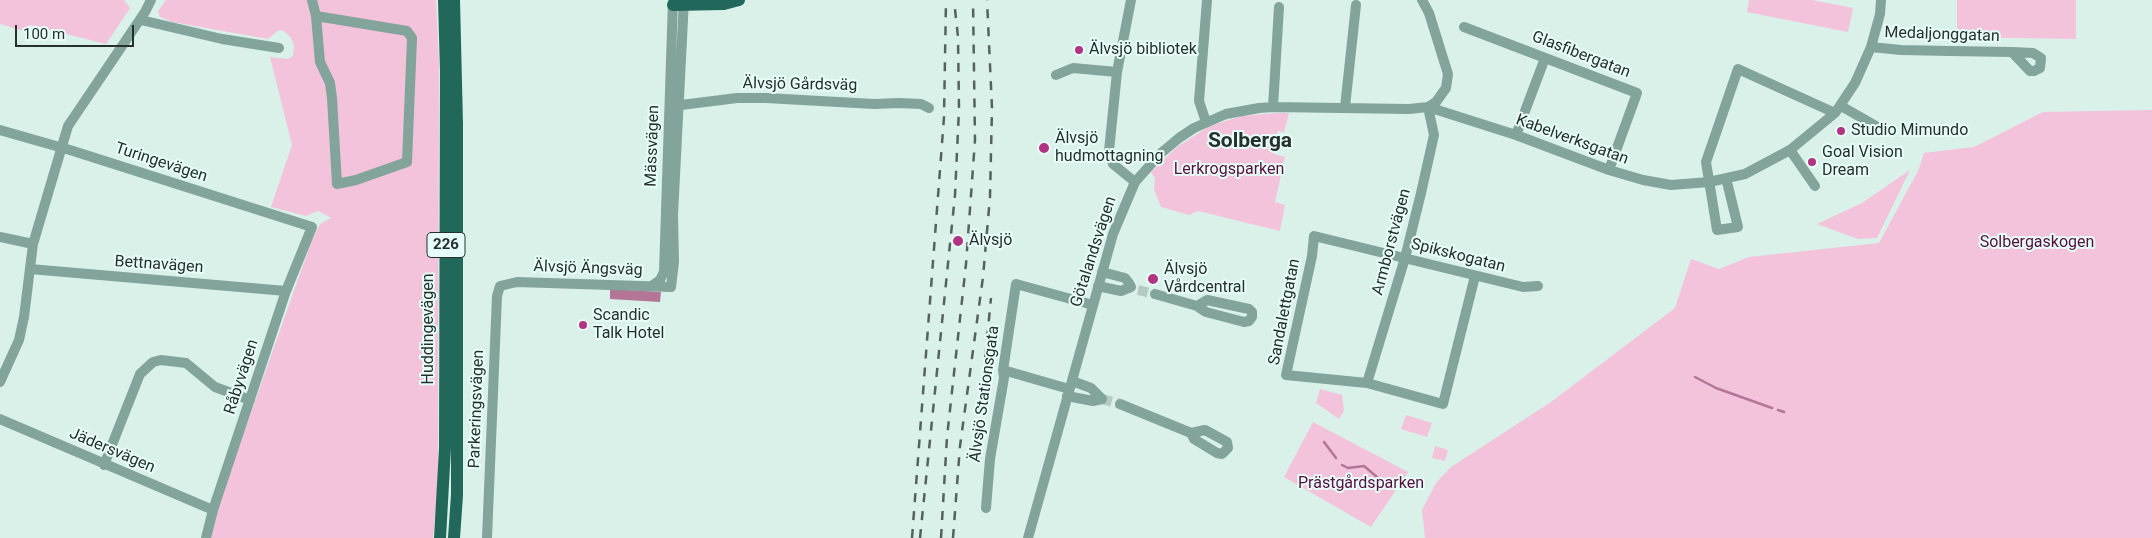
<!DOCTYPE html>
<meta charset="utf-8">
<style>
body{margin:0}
#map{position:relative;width:2152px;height:538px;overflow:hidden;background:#daf1ea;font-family:Roboto,sans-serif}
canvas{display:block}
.scale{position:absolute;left:15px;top:25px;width:119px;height:22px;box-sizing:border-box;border:2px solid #27302d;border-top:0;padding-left:6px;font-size:15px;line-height:18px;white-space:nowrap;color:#27302d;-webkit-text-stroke:4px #e7fef8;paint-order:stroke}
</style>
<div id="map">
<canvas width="2152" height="538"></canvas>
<div class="scale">100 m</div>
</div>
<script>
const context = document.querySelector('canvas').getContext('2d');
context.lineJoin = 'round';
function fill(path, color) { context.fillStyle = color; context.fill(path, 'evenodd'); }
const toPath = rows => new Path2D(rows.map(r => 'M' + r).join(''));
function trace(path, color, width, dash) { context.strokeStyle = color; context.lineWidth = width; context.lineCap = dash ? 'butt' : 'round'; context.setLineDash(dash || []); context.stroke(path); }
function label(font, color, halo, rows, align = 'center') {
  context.font = font + ' Roboto,sans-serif'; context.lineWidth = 4; context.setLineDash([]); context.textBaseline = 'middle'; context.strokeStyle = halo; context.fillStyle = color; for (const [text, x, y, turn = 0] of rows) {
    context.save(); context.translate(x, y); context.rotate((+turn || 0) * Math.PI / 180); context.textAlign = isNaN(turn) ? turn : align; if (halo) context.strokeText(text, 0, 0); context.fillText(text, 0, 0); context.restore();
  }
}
const green = toPath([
 [0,0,124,0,130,8,106,44,30,25,27,32,0,24],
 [166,0,436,0,439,61,438,458,437,498,433,538,211,538,220,500,312,240,320,224,331,218,318,211,306,216,271,207,292,145,270,57,288,59,293,56,294,46,291,38,284,31,279,30,268,39,172,22,160,17,158,11],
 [1749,0,1812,0,1853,8,1848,32,1747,12],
 [1957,0,2076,0,2076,39,1957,37],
 [2152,110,2152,538,1425,538,1422,510,1436,483,1451,467,1551,402,1675,308,1691,259,1719,269,1749,257,1879,243,1919,169,1924,153,1974,147,2043,112],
 [1276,113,1289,113,1284,132,1278,131,1274,154,1285,157,1275,202,1285,205,1280,231,1198,211,1189,215,1161,207,1154,190,1155,178,1151,172,1177,147,1210,126,1242,116],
 [1910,170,1877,238,1858,239,1817,224,1862,203],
 [1320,389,1342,395,1344,411,1339,419,1316,403],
 [1406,415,1432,423,1427,437,1401,429],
 [1313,422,1408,472,1371,527,1284,477],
 [1435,446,1448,450,1445,461,1432,458]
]);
const water = toPath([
 [610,289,661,292,660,302,610,299]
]);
const stream = toPath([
 [1695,377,1716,388,1772,408],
 [1778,410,1784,412],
 [1324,442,1336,458],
 [1342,465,1348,468,1364,466,1377,477]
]);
const minorTunnel = toPath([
 [1138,290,1155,294],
 [1102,399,1120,404]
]);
const minor = toPath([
 [312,0,316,16,407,31,412,38,407,162,356,180,337,184,332,98,330,83,320,62,316,16],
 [1131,0,1117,72,1109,151,1113,164,1135,182],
 [141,20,222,39,279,48],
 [1464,27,1637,93,1609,170],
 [1871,47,1901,50,1949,51,2012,52,2033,53,2041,58,2040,68,2034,71,2030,71,2012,52],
 [1056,75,1073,68,1117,72],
 [673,106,737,98,766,98,874,104,899,103,921,104,929,108],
 [1841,106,1883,130],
 [1273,107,1279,7],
 [1345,107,1356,5],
 [1428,107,1516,135,1609,170,1643,180,1671,185,1709,182,1745,174,1790,150,1835,113,1855,83,1871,47,1880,14,1881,0],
 [1206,122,1199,101,1207,0],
 [0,130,70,150,312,227,286,291,213,510,206,538],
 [1516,135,1545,58],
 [1790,150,1815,186],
 [1726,178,1738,227,1717,230,1706,162,1738,69,1835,113],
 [0,237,33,244],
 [30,269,286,291],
 [1475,276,1443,404,1367,383,1286,375,1312,256,1314,236,1523,287,1538,286],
 [1098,286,1121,291,1131,287,1129,283,1125,278,1102,272],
 [650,287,660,280,664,272,673,0],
 [1155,294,1197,306,1206,312,1244,322,1249,321,1252,317,1252,312,1249,309,1207,300,1197,306],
 [1003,370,1069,389],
 [0,382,19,340,24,317,33,244,68,126,145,12,151,0],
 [1367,383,1405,258,1421,193,1434,135,1428,107],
 [1067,396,1093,401,1102,399,1091,388,1072,381],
 [1120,404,1191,433,1194,439,1217,453,1222,454,1228,448,1227,442,1205,430,1191,433],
 [0,419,213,510],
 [104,465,140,374,153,362,161,360,186,363,215,387,250,400],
 [986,508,990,459,1004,378,1003,370,1016,284,1093,305],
 [487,538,497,296,500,286,517,282,671,287,674,262,673,215,684,0],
 [1028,538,1113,234,1135,182,1161,153,1179,138,1194,128,1226,114,1259,108,1273,107,1409,109,1428,107,1436,102,1446,88,1448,74,1429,13,1422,0]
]);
const major = toPath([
 [454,0,457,124,457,495,454,538],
 [673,5,724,4,739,0],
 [440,538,445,448,446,71,444,0]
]);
const rail = toPath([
 [980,411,991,298],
 [912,538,944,117,946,0],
 [920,538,955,195,959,109,958,37,954,0],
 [941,538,947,437,966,264,975,140,973,0],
 [953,538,960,446,983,277,990,197,992,108,987,0]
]);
const markers = [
 [1079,50,5,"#b13382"],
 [1841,131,5,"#b13382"],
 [1044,148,6,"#b13382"],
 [1812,162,5,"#b13382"],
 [958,241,6,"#b13382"],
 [1153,279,6,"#b13382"],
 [583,325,5,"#b13382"]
];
const shields = [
 [446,245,38]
];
const shieldNames = [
 ["226",446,245]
];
const streetNames = [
 ["Medaljonggatan",1942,35,2],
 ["Glasfibergatan",1581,55,21],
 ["Älvsjö Gårdsväg",800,85,1],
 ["Kabelverksgatan",1572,140,20],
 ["Mässvägen",653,146,-88],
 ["Turingevägen",161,163,18],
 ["Armborstvägen",1392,242,-75],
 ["Götalandsvägen",1094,252,-72],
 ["Spikskogatan",1458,256,14],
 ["Bettnavägen",159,265,4],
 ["Älvsjö Ängsväg",588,269,2],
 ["Sandalettgatan",1285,312,-79],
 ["Huddingevägen",429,329,-90],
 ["Råbyvägen",242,377,-72],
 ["Älvsjö Stationsgata",985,394,-82],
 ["Parkeringsvägen",477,409,-88],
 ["Jädersvägen",112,451,23]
];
const poiNames = [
 ["Älvsjö bibliotek",1089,50],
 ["Studio Mimundo",1851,131],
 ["Älvsjö",1055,139],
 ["hudmottagning",1055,157],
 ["Goal Vision",1822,153],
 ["Dream",1822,171],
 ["Älvsjö",969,241],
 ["Älvsjö",1164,270],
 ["Vårdcentral",1164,288],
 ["Scandic",593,316],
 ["Talk Hotel",593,334]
];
const parkNames = [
 ["Lerkrogsparken",1229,170],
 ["Solbergaskogen",2037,243],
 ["Prästgårdsparken",1361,484]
];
const districtNames = [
 ["Solberga",1250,142]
];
fill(green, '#f3c2db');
fill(water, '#b37697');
trace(stream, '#b37697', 2.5);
trace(minorTunnel, '#b6cac4', 10, [10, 5]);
trace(minor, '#82a49b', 10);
trace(major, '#21685a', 12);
trace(rail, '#55625e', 2.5, [9, 9]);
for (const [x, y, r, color] of markers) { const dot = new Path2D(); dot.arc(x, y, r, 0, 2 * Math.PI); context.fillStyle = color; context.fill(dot); trace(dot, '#e7fef8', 2); }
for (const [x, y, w] of shields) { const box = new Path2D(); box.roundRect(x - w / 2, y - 12.5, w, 25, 4); context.fillStyle = '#e7fef8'; context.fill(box); trace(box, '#27302d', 1); }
label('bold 15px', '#27302d', null, shieldNames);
label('16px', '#27302d', '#e7fef8', streetNames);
label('16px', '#27302d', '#e7fef8', poiNames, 'left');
label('16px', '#580e3e', '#e7fef8', parkNames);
label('bold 21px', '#27302d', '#e7fef8', districtNames);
</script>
